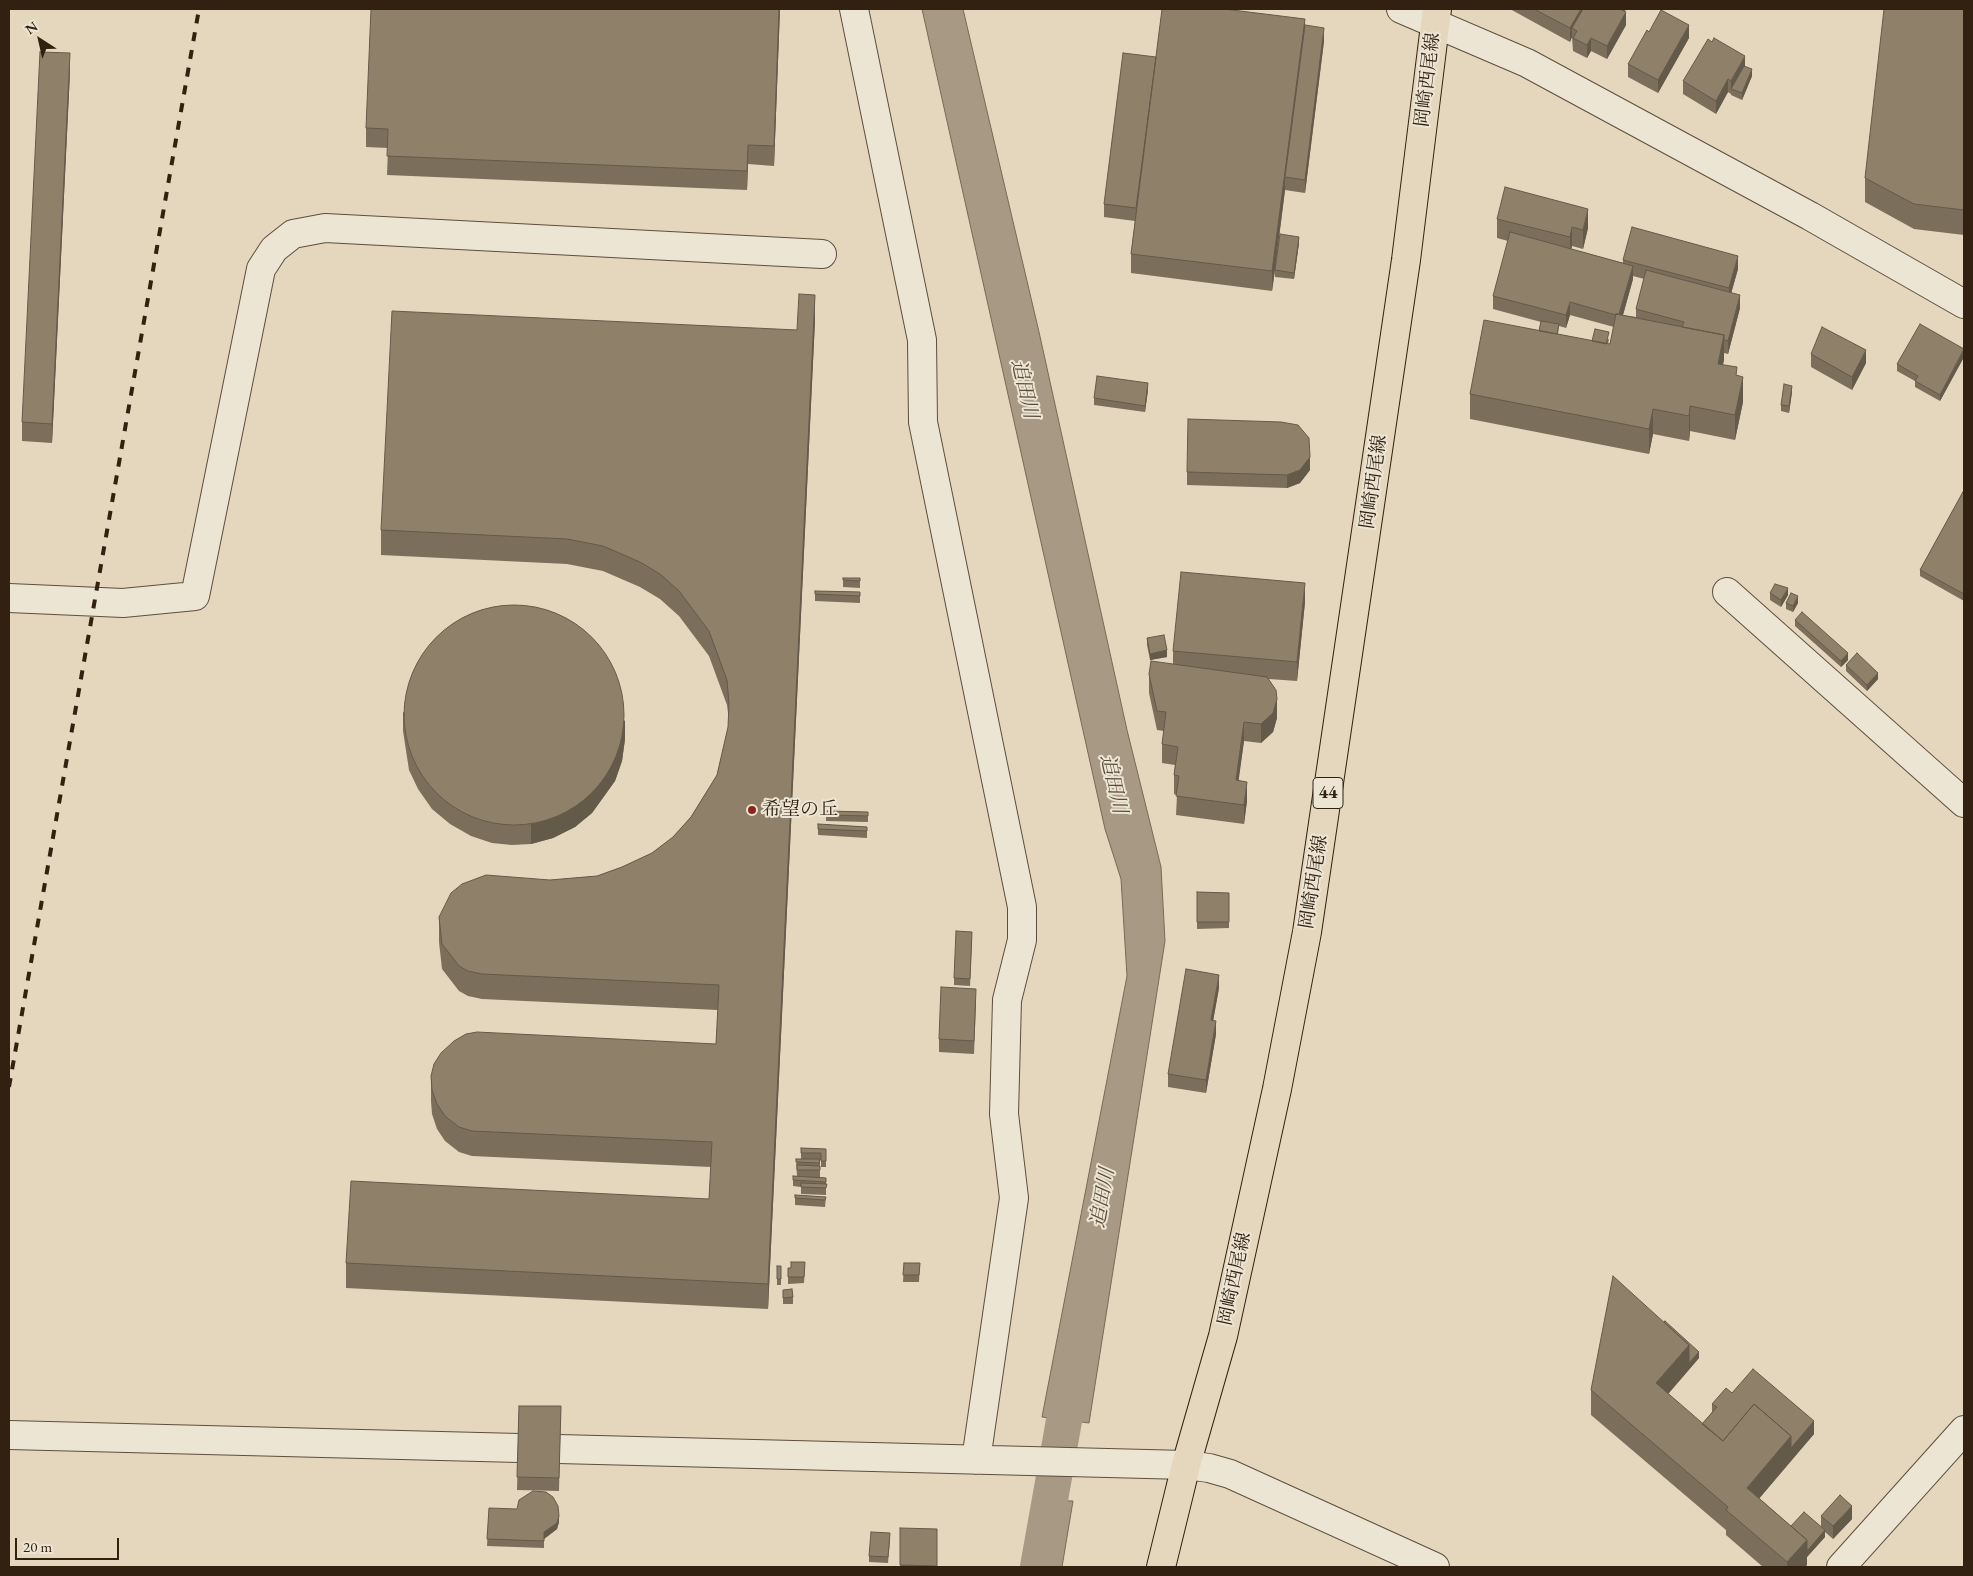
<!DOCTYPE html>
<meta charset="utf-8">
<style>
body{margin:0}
#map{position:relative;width:1973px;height:1576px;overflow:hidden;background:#e4d7bd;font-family:"EB Garamond",serif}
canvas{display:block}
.frame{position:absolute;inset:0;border:10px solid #322111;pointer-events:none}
.north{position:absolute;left:15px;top:15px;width:50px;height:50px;-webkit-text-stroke:4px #ede5d4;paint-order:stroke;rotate:325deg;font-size:14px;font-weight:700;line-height:20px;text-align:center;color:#322111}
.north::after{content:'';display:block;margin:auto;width:18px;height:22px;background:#322111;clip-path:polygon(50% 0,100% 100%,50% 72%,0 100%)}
.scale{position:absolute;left:15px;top:1538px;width:104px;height:22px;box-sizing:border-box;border:2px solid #322111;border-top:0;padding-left:6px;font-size:15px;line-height:18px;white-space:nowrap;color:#322111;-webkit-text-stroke:4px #ede5d4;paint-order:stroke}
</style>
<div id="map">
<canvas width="1973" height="1576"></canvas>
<div class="frame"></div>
<div class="north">N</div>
<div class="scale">20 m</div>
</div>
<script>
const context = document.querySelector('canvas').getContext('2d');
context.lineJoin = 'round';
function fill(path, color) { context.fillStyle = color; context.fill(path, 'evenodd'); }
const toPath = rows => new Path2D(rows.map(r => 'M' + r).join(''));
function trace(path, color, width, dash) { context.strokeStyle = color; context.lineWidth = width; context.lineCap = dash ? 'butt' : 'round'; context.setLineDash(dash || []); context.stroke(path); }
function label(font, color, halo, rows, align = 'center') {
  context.font = font + ' "EB Garamond","Noto Serif JP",serif'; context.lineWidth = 4; context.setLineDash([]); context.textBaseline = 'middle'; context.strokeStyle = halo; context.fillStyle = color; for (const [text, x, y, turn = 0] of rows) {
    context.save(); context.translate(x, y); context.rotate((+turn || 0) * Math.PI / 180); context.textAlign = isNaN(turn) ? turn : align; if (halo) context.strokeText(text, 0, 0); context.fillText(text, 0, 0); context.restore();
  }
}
const water = toPath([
 [922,9,963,9,1039,332,1127,730,1161,867,1165,941,1089,1423,1042,1417,1127,976,1121,879,1105,829,922,9],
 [1033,1500,1073,1501,1062,1567,1024,1567,1033,1500]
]);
const canal = toPath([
 [1038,1567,1073,1370]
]);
const minor = toPath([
 [854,9,922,340,923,422,1022,907,1022,940,1007,1000,1004,1114,1014,1198,976,1460],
 [1401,9,1527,63,1810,216,1964,304],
 [1727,592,1964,803],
 [9,598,123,603,195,596,261,269,274,249,293,234,325,228,822,254],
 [9,1435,1186,1465,1209,1468,1230,1474,1435,1567],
 [1841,1567,1964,1430]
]);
const major = toPath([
 [1161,1567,1186,1465,1223,1336,1277,1089,1307,932,1406,260,1437,9]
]);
const rail = toPath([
 [9,1087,199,9]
]);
const wall = toPath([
 [780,9,774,166,748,164,747,190,387,175,388,148,366,147,366,128],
 [1510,9,1626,9,1625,11,1626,25,1607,59,1591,51,1587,58,1573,51,1572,37,1570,42],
 [1964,9,1964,235,1914,229,1865,202,1865,178],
 [1305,25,1324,41,1305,193,1285,190,1276,262,1299,243,1294,279,1275,277,1275,271,1272,291,1131,273,1131,254,1135,221,1104,217,1104,204,1156,57],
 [1649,32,1689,38,1658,93,1628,77,1628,64],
 [1745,67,1752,76,1742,100,1731,95,1731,94,1728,92,1716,114,1683,94,1683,81],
 [70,72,52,443,22,441,22,422],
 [1497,219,1588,228,1583,249,1572,246,1571,249,1623,263,1623,260,1738,269,1731,293,1740,308,1728,354,1724,353,1723,365,1737,376,1743,402,1735,440,1690,431,1689,441,1653,434,1649,454,1470,419,1470,394,1539,331,1541,322,1493,309,1493,296,1508,241,1497,238],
 [1633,276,1644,279,1636,309,1636,317,1623,315,1633,279],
 [1570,315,1614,327,1610,344,1608,344,1609,339,1592,341,1558,334,1559,326,1566,328],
 [815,320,768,1309,346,1288,346,1263,709,1199,711,1167,472,1156,459,1152,445,1141,437,1129,432,1114,431,1101,431,1076,716,1044,718,1010,482,999,468,996,459,991,442,969,439,942,439,917,550,880,597,876,622,867,652,853,673,837,691,817,717,775,728,727,729,721,727,705,709,656,679,616,660,599,640,587,603,571,567,564,381,555,381,530,797,330],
 [1964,349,1964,357,1940,401,1915,387,1915,381,1897,371,1897,364],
 [1811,354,1866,363,1852,390,1811,367],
 [1148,390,1145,412,1094,405,1094,398],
 [1792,392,1789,413,1781,411,1781,405],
 [1310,470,1300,483,1287,488,1187,485,1187,472],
 [1964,490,1964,601,1920,576,1920,570],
 [843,578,860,578,860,588,843,587],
 [815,591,860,592,860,603,815,601],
 [1770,593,1788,595,1781,607,1770,600],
 [1305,602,1297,681,1269,679,1277,718,1273,732,1261,743,1244,741,1238,781,1247,801,1244,824,1176,815,1177,795,1174,794,1174,775,1175,765,1162,763,1162,744,1164,731,1157,730,1149,693,1149,674,1173,664,1173,651],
 [1786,603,1798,603,1793,612,1786,609],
 [1795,620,1848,660,1841,667,1795,626],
 [1147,638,1167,657,1150,660,1147,645],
 [1846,665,1878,679,1867,691,1846,671],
 [403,712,625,739,622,761,615,781,592,813,575,827,553,838,531,844,512,845,492,843,471,836,450,824,432,809,418,789,409,770,403,731],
 [826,811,868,812,868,822,826,821],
 [818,824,867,827,867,838,818,835],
 [1197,892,1229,893,1229,928,1197,929],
 [972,939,970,986,954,985,954,978],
 [1219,988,1213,1020,1216,1034,1206,1093,1168,1087,1168,1074],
 [976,1002,974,1054,939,1052,939,1039],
 [801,1148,826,1149,826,1167,821,1167,821,1160,820,1160,820,1177,826,1178,826,1195,801,1194,801,1187,793,1186,793,1176,797,1176,796,1159,801,1159],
 [795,1195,826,1197,825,1207,795,1205],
 [904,1263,920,1263,919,1282,903,1282],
 [777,1266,781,1266,781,1285,777,1285],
 [788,1268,805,1268,804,1283,788,1284],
 [783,1290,793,1297,793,1304,783,1304],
 [1699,1358,1668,1394,1702,1424,1712,1412,1712,1404,1732,1393,1814,1434,1759,1498,1791,1526,1821,1527,1821,1516,1852,1519,1833,1539,1825,1532,1825,1537,1807,1557,1807,1565,1805,1567,1763,1567,1726,1535,1726,1530,1591,1415,1591,1390],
 [519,1406,561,1406,559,1491,517,1490],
 [489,1508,559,1522,557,1529,544,1539,544,1548,487,1546],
 [937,1529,937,1567,900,1567,900,1565],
 [890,1540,888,1563,869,1562,869,1556]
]);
const shadedWall = toPath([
 [779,9,780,9,774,166,774,146],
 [1581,9,1588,9,1572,28,1572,37,1570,42,1570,28],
 [1626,12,1626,25,1607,59,1607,46],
 [1305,19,1305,38,1285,177,1285,190,1272,291,1272,271],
 [1689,25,1689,38,1658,93,1658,80],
 [1324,28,1324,41,1305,193,1305,180],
 [1591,38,1591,51,1587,58,1587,45],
 [70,53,70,72,52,443,52,424],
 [1745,56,1745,69,1731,89,1731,81],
 [1752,69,1752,76,1742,100,1742,93],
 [1728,79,1728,92,1716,114,1716,101],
 [748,145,748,164,747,190,747,171],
 [1588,209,1588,228,1583,249,1583,230],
 [1572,227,1572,246,1570,256,1570,237],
 [1299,237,1299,243,1294,279,1294,273],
 [1738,256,1738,269,1729,301,1729,288],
 [1633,266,1633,279,1619,329,1619,316],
 [815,295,815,320,768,1309,768,1284],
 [1740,295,1740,308,1728,354,1728,341],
 [1570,302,1570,315,1566,328,1566,315],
 [1724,335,1724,360,1718,389,1718,364],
 [1866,350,1866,363,1852,390,1852,377],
 [1964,351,1964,357,1940,401,1940,395],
 [1743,377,1743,402,1735,440,1735,415],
 [1148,383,1148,390,1145,412,1145,406],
 [1792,386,1792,392,1789,413,1789,406],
 [1690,406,1690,431,1689,441,1689,416],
 [1653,409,1653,434,1649,454,1649,429],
 [1310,457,1310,470,1300,483,1287,488,1287,475],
 [1305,583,1305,602,1297,681,1297,662],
 [1788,588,1788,595,1781,607,1781,600],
 [1798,596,1798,603,1793,612,1793,606],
 [1167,650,1167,657,1150,660,1150,654],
 [1848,653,1848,660,1841,667,1841,661],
 [1878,673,1878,679,1867,691,1867,685],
 [1277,699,1277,718,1273,732,1261,743,1261,724],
 [625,720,625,739,622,761,615,781,592,813,575,827,553,838,531,844,531,824],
 [1244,722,1244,741,1236,800,1236,780],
 [1247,782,1247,801,1244,824,1244,805],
 [1219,975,1219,988,1211,1033,1211,1020],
 [1216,1021,1216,1034,1206,1093,1206,1080],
 [1689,1345,1699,1352,1699,1358,1656,1408,1656,1383],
 [1814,1421,1814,1434,1747,1513,1747,1488,1791,1436],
 [1852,1506,1852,1519,1833,1539,1833,1526],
 [559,1516,559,1522,557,1529,544,1539,544,1532],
 [1825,1530,1825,1537,1807,1557,1807,1565,1805,1567,1787,1567,1787,1562,1807,1540]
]);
const building = toPath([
 [371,9,779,9,774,146,748,145,747,171,387,156,388,129,366,128,371,9],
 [1162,9,1224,9,1305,19,1272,271,1131,254,1162,9],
 [1534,9,1581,9,1570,28,1534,9],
 [1583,9,1620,9,1626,12,1607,46,1591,38,1587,45,1573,38,1577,31,1572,28,1583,9],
 [1884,9,1964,9,1964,210,1914,204,1865,178,1884,9],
 [1661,10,1689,25,1658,80,1628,64,1647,30,1649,32,1661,10],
 [1305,25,1324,28,1305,180,1285,177,1305,25],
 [1714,38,1745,56,1731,81,1728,79,1716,101,1683,81,1708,39,1712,42,1714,38],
 [40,52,70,53,52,424,22,422,40,52],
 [1123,53,1156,57,1136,208,1104,204,1123,53],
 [1744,66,1752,69,1742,93,1731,89,1744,66],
 [1505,187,1588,209,1583,230,1572,227,1570,237,1497,219,1505,187],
 [1632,227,1738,256,1729,288,1623,260,1632,227],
 [1510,232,1633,266,1619,314,1616,314,1616,315,1570,302,1566,315,1493,296,1510,232],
 [1280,234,1299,237,1294,273,1275,270,1280,234],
 [1646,270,1740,295,1728,341,1724,340,1724,335,1682,327,1684,322,1636,309,1646,270],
 [799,294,815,295,768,1284,346,1263,351,1181,709,1199,712,1142,472,1131,459,1127,445,1116,437,1104,432,1090,431,1076,434,1064,441,1053,454,1041,466,1034,477,1032,716,1044,719,985,482,974,468,971,459,966,442,944,439,917,451,893,462,884,486,875,550,880,597,876,622,867,652,853,673,837,691,817,717,775,728,727,729,704,727,680,709,631,679,591,660,574,640,562,603,546,567,539,381,530,392,311,797,330,799,294],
 [1616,314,1724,335,1718,364,1737,367,1736,375,1743,377,1735,415,1690,406,1689,416,1653,409,1649,429,1470,394,1484,320,1610,344,1616,314],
 [1541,321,1559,324,1557,334,1539,331,1541,321],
 [1920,324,1964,349,1940,395,1915,381,1918,376,1897,364,1920,324],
 [1822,327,1866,350,1852,377,1811,354,1822,327],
 [1595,329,1609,332,1606,344,1592,341,1595,329],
 [1097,376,1148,383,1145,406,1094,398,1097,376],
 [1784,384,1792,386,1789,406,1781,405,1784,384],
 [1188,419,1281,422,1298,425,1309,438,1310,457,1300,470,1287,475,1187,472,1188,419],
 [1964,490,1964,594,1920,570,1964,490],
 [1181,572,1305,583,1297,662,1173,651,1181,572],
 [843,578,860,578,860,581,843,580,843,578],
 [1775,584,1788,588,1781,600,1770,593,1775,584],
 [815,591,860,592,860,596,815,594,815,591],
 [1791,593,1798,596,1793,606,1786,603,1791,593],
 '404 715a110 110 0 1 1 220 0a110 110 0 1 1-220 0Z',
 [1802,612,1848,653,1841,661,1795,620,1802,612],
 [1164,635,1167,650,1150,654,1147,638,1164,635],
 [1857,653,1878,673,1867,685,1846,665,1857,653],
 [1151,661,1267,677,1276,690,1277,699,1273,713,1261,724,1244,722,1236,780,1247,782,1244,805,1176,796,1179,776,1174,775,1178,747,1162,744,1166,712,1157,711,1149,674,1151,661],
 [826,811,868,812,868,816,826,815,826,811],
 [818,824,867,827,867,831,818,829,818,824],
 [1197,892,1229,893,1229,922,1197,922,1197,892],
 [956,931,972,932,970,979,954,978,956,931],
 [1186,969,1219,975,1211,1020,1216,1021,1206,1080,1168,1074,1186,969],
 [941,987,976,989,974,1041,939,1039,941,987],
 [801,1148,826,1149,826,1161,821,1161,821,1153,801,1153,801,1148],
 [796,1159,820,1159,819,1163,796,1162,796,1159],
 [797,1165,820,1166,820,1170,797,1170,797,1165],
 [793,1176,826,1178,826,1182,793,1180,793,1176],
 [801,1183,827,1184,826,1188,801,1187,801,1183],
 [795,1195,826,1197,825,1200,795,1198,795,1195],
 [791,1262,805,1262,804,1277,788,1277,788,1268,791,1268,791,1262],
 [904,1263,920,1263,919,1275,903,1275,904,1263],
 [777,1266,781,1266,781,1279,777,1279,777,1266],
 [1613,1276,1689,1345,1656,1383,1723,1441,1754,1404,1791,1436,1747,1488,1807,1540,1787,1562,1726,1510,1728,1507,1591,1390,1613,1276],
 [792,1289,793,1297,783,1298,783,1290,792,1289],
 [1665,1321,1699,1352,1689,1363,1689,1345,1664,1322,1665,1321],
 [1753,1369,1814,1421,1791,1448,1791,1436,1754,1404,1723,1441,1702,1424,1717,1407,1712,1404,1726,1388,1732,1393,1753,1369],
 [519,1406,561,1406,559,1478,517,1477,519,1406],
 [533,1491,546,1492,553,1497,558,1506,559,1516,557,1523,544,1532,544,1541,487,1539,489,1508,517,1509,519,1500,533,1491],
 [1840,1495,1852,1506,1833,1526,1821,1516,1840,1495],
 [1804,1512,1825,1530,1807,1551,1807,1540,1791,1526,1804,1512],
 [900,1528,937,1529,937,1566,900,1565,900,1528],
 [871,1532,890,1533,888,1557,869,1556,871,1532]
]);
const markers = [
 [752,810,5,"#8f2418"]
];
const shields = [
 [1328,793,30]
];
const shieldNames = [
 ["44",1328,793]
];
const streetNames = [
 ["岡崎西尾線",1428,80,-83],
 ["岡崎西尾線",1374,482,-82],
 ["岡崎西尾線",1314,882,-81],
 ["岡崎西尾線",1235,1279,-78]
];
const poiNames = [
 ["希望の丘",762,810]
];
const waterNames = [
 ["追田川",1024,389,77],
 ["追田川",1113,784,77],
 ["追田川",1103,1198,-80]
];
fill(water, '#a79983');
trace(water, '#786955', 1);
trace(canal, '#a79983', 36);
trace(minor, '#5e4e3c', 30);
trace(major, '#322111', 30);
trace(minor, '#ede5d4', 28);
trace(major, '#e4d7bd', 28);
trace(rail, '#322111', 4, [9, 9]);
fill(wall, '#7b6e5b');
fill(shadedWall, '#645a4a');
fill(building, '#8f806a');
trace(building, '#645a4a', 1);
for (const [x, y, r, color] of markers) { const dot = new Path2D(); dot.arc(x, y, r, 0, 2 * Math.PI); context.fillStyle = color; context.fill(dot); trace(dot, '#ede5d4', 2); }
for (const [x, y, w] of shields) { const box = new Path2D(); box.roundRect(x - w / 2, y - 15.5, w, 31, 4); context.fillStyle = '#ede5d4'; context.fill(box); trace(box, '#322111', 1); }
label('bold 18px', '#322111', null, shieldNames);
label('19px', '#322111', '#ede5d4', streetNames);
label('19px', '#322111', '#ede5d4', poiNames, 'left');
label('italic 20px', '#5b4b39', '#ede5d4', waterNames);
</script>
